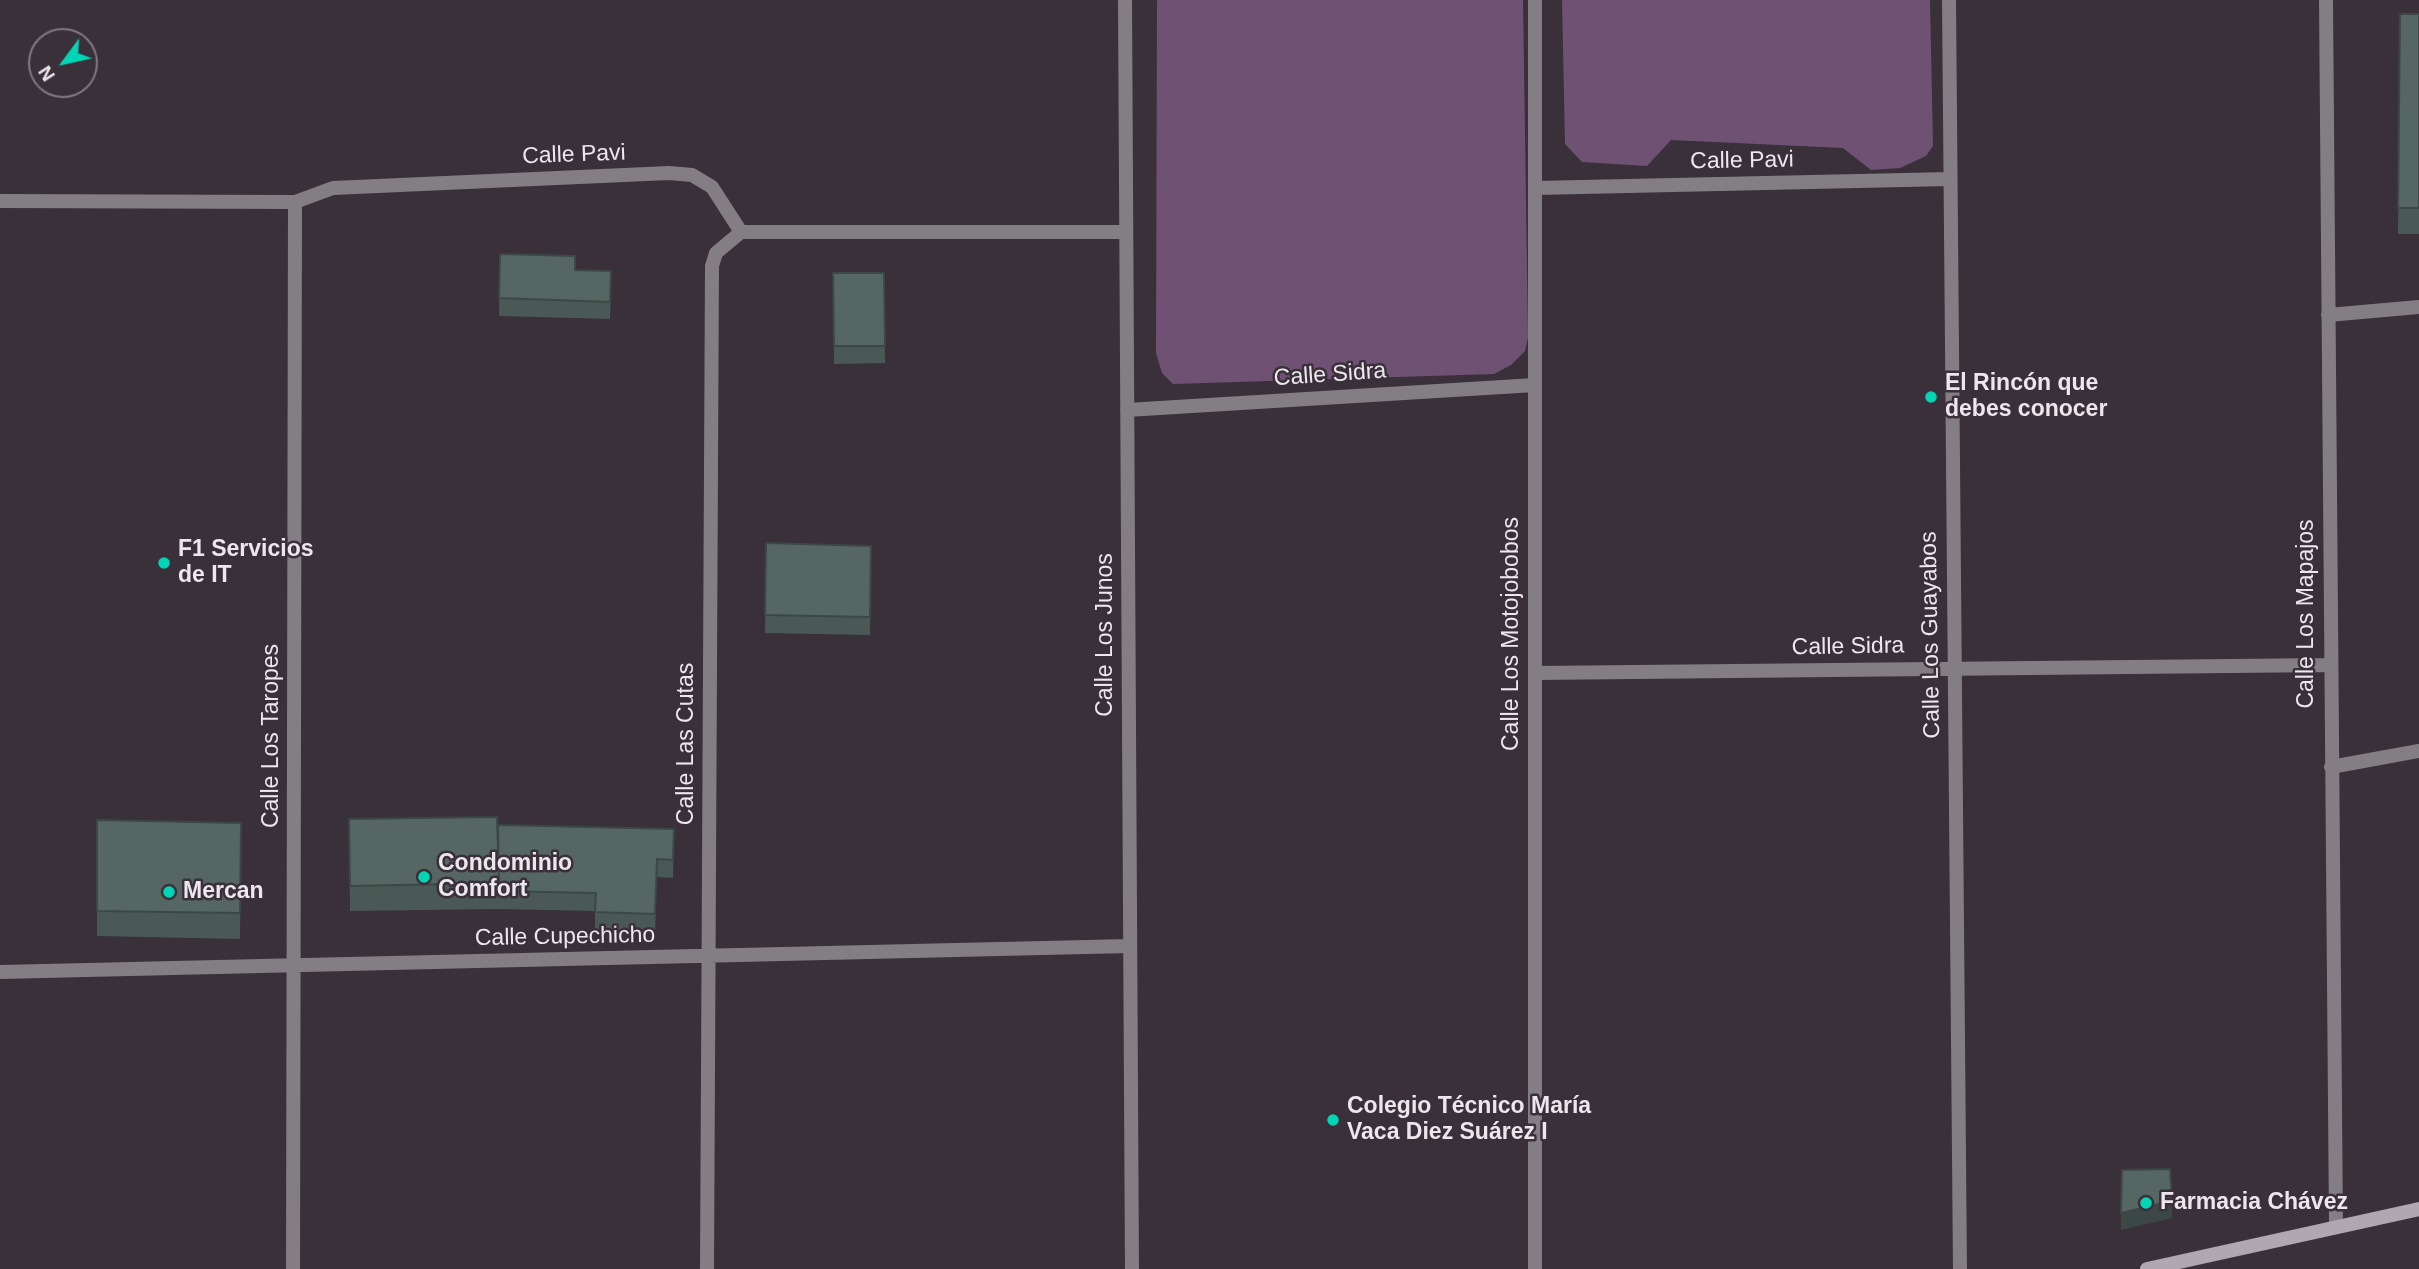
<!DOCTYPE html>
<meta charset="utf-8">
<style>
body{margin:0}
#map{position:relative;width:2419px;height:1269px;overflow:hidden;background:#39303a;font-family:Arial,sans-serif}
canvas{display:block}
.north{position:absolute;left:28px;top:28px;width:70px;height:70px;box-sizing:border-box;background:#39303a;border:2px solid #817982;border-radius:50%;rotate:237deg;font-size:19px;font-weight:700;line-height:28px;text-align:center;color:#ece6ed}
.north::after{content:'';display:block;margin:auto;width:24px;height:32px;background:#02d5b6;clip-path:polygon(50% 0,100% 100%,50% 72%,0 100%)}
</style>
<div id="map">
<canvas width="2419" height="1269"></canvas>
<div class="north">N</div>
</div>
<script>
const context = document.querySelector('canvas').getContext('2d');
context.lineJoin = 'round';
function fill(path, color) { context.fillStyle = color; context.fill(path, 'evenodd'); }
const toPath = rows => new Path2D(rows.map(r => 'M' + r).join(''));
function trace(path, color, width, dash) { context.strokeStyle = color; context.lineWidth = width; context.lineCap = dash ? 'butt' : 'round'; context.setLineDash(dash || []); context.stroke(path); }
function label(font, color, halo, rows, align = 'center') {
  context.font = font + ' Arial,sans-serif'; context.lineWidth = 5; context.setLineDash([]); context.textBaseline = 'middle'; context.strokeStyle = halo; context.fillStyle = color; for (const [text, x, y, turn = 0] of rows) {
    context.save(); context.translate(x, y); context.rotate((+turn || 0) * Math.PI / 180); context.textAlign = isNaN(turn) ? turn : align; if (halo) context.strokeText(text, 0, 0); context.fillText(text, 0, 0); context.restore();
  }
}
const green = toPath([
 [1157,0,1523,0,1528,337,1525,351,1511,365,1494,374,1173,384,1162,373,1156,353],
 [1562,0,1930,0,1933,146,1926,156,1900,168,1871,170,1843,148,1671,140,1647,166,1582,162,1565,144]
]);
const minor = toPath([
 [1125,0,1132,1269],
 [1535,0,1535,1269],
 [1949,0,1960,1269],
 [2326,0,2336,1227],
 [1535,188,1950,179],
 [0,201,295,202,333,188,669,173,692,175,712,187,741,232],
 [741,232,1126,232],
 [2328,315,2419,307],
 [1127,410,1535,385],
 [1535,673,2330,665],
 [2331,767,2419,751],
 [0,972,1130,946],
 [293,1269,295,202],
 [707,1269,712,266,716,253,741,232]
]);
const secondary = toPath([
 [2147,1269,2419,1209]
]);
const wall = toPath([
 [2400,14,2419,14,2419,234,2398,234],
 [500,254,575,270,611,289,610,319,499,316],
 [833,273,884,273,885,363,834,364],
 [766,543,871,546,870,635,765,633],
 [349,819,498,825,674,829,673,878,657,877,655,931,595,930,595,911,499,909,350,911],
 [97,820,241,823,240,939,97,936]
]);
const shadedWall = toPath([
 [2172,1201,2172,1218,2121,1230,2121,1213]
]);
const building = toPath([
 [2400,14,2419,14,2419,208,2398,208,2400,14],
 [500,254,575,256,575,270,611,271,610,302,499,298,500,254],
 [833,273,884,273,885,346,834,346,833,273],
 [766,543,871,546,870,617,765,615,766,543],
 [497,817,499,883,350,886,349,819,497,817],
 [97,820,241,823,240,913,97,911,97,820],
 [498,825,674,829,673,860,657,859,655,914,595,912,596,893,499,891,498,825],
 [2170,1169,2172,1201,2121,1213,2122,1170,2170,1169]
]);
const markers = [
 [1931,397,7,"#02d5b6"],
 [164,563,7,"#02d5b6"],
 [424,877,7,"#02d5b6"],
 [169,892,7,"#02d5b6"],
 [1333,1120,7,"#02d5b6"],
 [2146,1203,7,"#02d5b6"]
];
const streetNames = [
 ["Calle Pavi",574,155,-2],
 ["Calle Pavi",1742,161,-1],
 ["Calle Sidra",1330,375,-4],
 ["Calle Los Mapajos",2307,614,-90],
 ["Calle Los Motojobobos",1512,634,-90],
 ["Calle Los Junos",1106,635,-90],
 ["Calle Los Guayabos",1931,635,-91],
 ["Calle Sidra",1848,647,-1],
 ["Calle Los Taropes",272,736,-90],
 ["Calle Las Cutas",687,744,-90],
 ["Calle Cupechicho",565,937,-1]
];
const poiNames = [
 ["El Rincón que",1945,384],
 ["debes conocer",1945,410],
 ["F1 Servicios",178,550],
 ["de IT",178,576],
 ["Condominio",438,864],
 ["Comfort",438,890],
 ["Mercan",183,892],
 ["Colegio Técnico María",1347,1107],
 ["Vaca Diez Suárez I",1347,1133],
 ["Farmacia Chávez",2160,1203]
];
fill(green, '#6f5273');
trace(minor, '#837e83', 14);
trace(secondary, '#afa8b0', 14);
fill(wall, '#4a5955');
fill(shadedWall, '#3c4845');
fill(building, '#566763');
trace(building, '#3c4845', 2);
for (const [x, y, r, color] of markers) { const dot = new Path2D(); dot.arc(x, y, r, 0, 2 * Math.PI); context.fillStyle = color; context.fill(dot); trace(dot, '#39303a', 2.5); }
label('23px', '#ece6ed', '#39303a', streetNames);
label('bold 23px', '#ece6ed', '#39303a', poiNames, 'left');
</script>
